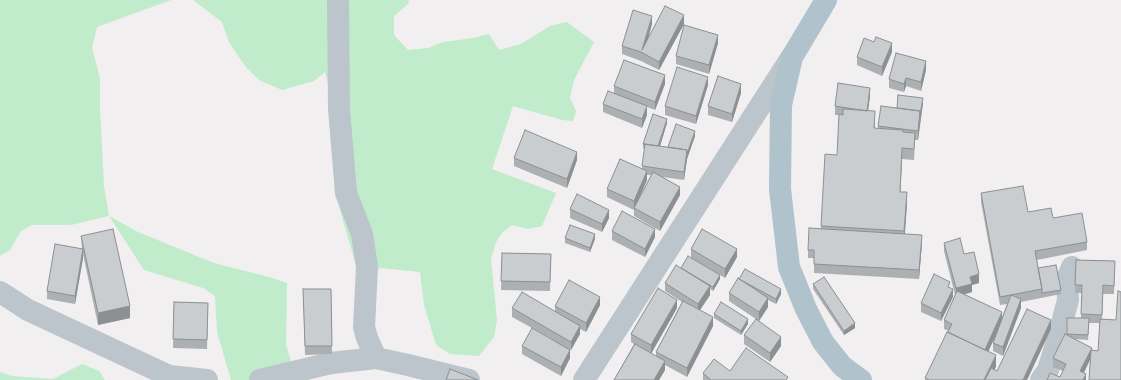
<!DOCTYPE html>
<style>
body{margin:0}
canvas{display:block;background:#f1efef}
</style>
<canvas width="1121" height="380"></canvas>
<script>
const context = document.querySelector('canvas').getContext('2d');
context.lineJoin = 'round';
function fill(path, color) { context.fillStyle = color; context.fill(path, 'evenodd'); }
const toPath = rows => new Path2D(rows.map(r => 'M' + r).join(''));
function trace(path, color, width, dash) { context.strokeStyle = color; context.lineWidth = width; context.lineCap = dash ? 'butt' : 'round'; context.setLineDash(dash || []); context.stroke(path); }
const green = toPath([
 [0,0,171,0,97,27,92,48,100,78,100,109,104,186,109,216,138,232,214,263,269,277,287,283,286,345,297,380,231,380,217,332,215,296,203,288,144,270,109,216,71,225,32,225,21,231,10,250,0,256],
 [193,0,409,0,408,4,394,16,394,35,408,50,428,48,443,42,473,38,489,34,499,50,521,44,550,26,567,22,594,42,574,80,570,98,576,111,573,121,562,120,513,106,492,169,556,193,542,226,528,229,512,225,502,233,496,242,491,259,497,320,494,337,479,356,450,354,436,345,424,305,420,272,381,268,359,276,340,210,337,189,333,103,325,72,314,81,282,90,259,80,245,66,229,42,222,22],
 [82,364,99,371,105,380,0,380,0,372,12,376,53,379]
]);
const minor = toPath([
 [338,0,339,109,346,193,362,234,367,267,364,327,367,338,376,358],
 [0,292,28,310,169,376,207,380],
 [260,380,331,363,376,358,408,365,469,380],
 [584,380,791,58],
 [1041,380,1048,370,1058,338,1068,300,1067,279,1072,267]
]);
const major = toPath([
 [826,0,792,57,781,105,780,189,789,267,806,309,823,342,842,366,861,380]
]);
const wall = toPath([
 [652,24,648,39,684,24,659,70,641,61,622,54,622,46],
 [718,43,709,74,676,64,676,56],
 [892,52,882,76,857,65,857,57],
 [926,70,921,91,906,86,904,92,889,88,889,79],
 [665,84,655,110,647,107,647,115,642,128,603,112,603,104,614,93,614,86],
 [708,85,696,124,665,115,665,106],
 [741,93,732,122,708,115,708,106],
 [870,96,868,111,875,123,875,128,878,129,878,126,897,108,923,103,918,140,915,140,914,160,902,159,900,192,907,204,905,234,922,243,919,279,814,273,814,258,808,258,808,250,821,229,821,226,837,155,839,115,835,115,835,106],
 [667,123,660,146,668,147,695,136,687,159,684,180,662,177,680,195,660,231,634,216,634,209,634,210,607,197,607,189,642,169,645,149,643,148,643,144],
 [647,175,652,175,636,204,647,180],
 [514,158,577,160,567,188,514,166],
 [981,193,1028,212,1053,218,1087,242,1087,250,1037,260,1038,268,1061,290,1061,294,1021,302,1021,308,1003,356,993,351,993,343,994,339,988,352,996,367,994,369,997,371,1051,329,1027,380,925,380,925,378,949,331,944,329,944,320,955,295,944,251,944,243,964,254,979,283,972,285,972,292,964,294,1002,317,1007,304,1000,305,981,202],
 [570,209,609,218,602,232,570,218],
 [612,231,655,237,645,257,612,240],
 [81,236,130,318,98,325,83,254,83,258,75,304,47,299,47,291,82,249],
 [565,238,595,239,590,252,565,243],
 [691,249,737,257,725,278,702,264,720,279,713,291,710,289,710,295,700,310,713,326,687,377,665,365,665,370,659,380,614,380,634,344,631,342,631,334,677,308,651,353,656,356,656,352,682,302,665,291,665,283,681,268,691,257],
 [502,253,551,254,550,291,501,290],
 [1076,260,1115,261,1114,294,1103,294,1102,319,1116,320,1121,380,1090,359,1084,373,1086,380,1060,377,1063,371,1053,367,1053,358,1067,335,1067,318,1081,318,1082,293,1075,293],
 [1089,323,1100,323,1098,351,1092,350,1075,339,1088,340],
 [739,279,781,294,776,304,768,300,768,307,759,321,781,346,770,362,744,344,744,335,756,319,729,301,729,293],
 [813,284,855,328,844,335,813,289],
 [950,288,953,297,941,321,921,312,921,303],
 [303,289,331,289,332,354,305,355],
 [174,302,208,303,207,349,173,348],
 [600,305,586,332,580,329,580,334,571,350,570,350,570,358,561,376,522,354,522,346,552,339,512,317,512,308,555,311,555,306],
 [714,314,748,324,741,335,714,318],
 [730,371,788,380,703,380,703,373]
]);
const shadedWall = toPath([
 [684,15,684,24,659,70,659,62],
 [652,16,652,24,644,53,642,50],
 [718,35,718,43,709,74,709,65],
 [892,43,892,52,882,76,882,67],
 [926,61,926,70,921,91,921,82],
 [665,75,665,84,655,110,655,102],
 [708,77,708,85,696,124,696,116],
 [906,78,906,86,904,92,904,84],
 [741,84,741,93,732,122,732,114],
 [870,88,870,96,867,119,867,111],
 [923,98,923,103,918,140,918,131],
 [647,106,647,115,642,128,642,119],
 [667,119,667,123,658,153,658,149],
 [695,131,695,136,687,159,684,180,684,172,687,150],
 [902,148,902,159,900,203,900,192],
 [577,152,577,160,567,188,567,179],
 [647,171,647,180,634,210,634,201],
 [680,187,680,195,660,231,660,222],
 [907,192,907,204,904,242,904,231],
 [609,210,609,218,602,232,602,224],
 [655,229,655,237,645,257,645,249],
 [595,234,595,239,590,252,590,248],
 [922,235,922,243,919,279,919,270],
 [83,249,83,258,75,304,75,296],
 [737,249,737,257,725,278,725,269],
 [979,274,979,283,972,285,972,292,956,297,956,288,970,277],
 [720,275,720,279,713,291,713,287],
 [710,286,710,295,698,313,698,304],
 [781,289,781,294,776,304,776,299],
 [953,289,953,297,941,321,941,313],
 [600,297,600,305,586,332,586,323],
 [768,298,768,307,759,321,759,312],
 [1021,299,1021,308,1003,356,1003,347],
 [677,300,677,308,651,354,651,345],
 [130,306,130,318,98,325,98,313],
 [1002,312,1002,321,984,361,984,352],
 [713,317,713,326,687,377,687,368],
 [748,319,748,324,741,335,741,331],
 [1051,320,1051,329,1027,380,1023,380],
 [855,323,855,328,844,335,844,331],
 [580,326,580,334,571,350,571,342],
 [781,337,781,346,770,362,770,353],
 [1092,348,1092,356,1080,380,1080,371],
 [570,350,570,358,561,376,561,367],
 [996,355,996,367,989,380,984,380],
 [665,361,665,370,659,380,654,380],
 [1086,374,1086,380,1083,380]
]);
const building = toPath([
 [665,6,684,15,659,62,641,52,622,46,633,10,652,16,642,50,665,6],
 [684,25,718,35,709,65,676,56,684,25],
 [876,37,892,43,882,67,857,57,864,38,874,42,876,37],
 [896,53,926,61,921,82,906,78,904,84,889,79,896,53],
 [624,60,665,75,655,102,614,86,624,60],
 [677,67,708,77,696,116,665,106,677,67],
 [718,76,741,84,732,114,708,106,718,76],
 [838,83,870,88,867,111,835,106,838,83],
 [608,91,647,106,642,119,603,104,608,91],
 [898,95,923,98,920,115,920,111,897,108,898,95],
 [881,106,920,111,918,131,878,126,881,106],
 [843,109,875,111,874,128,903,130,903,132,915,133,914,149,902,148,900,192,907,192,904,231,821,226,825,154,837,155,839,114,843,115,843,109],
 [653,114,667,119,658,146,643,144,653,114],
 [676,124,695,131,687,154,687,150,668,147,676,124],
 [525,130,577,152,567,179,514,158,525,130],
 [645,144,687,150,684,172,642,166,645,144],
 [620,159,647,171,634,201,607,189,620,159],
 [653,172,680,187,660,222,634,208,653,172],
 [1023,186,1028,212,1051,208,1053,218,1082,213,1087,242,1035,251,1042,289,1000,297,981,193,1023,186],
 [577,194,609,210,602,224,570,209,577,194],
 [622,211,655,229,645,249,612,231,622,211],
 [570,225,595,234,590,248,565,238,570,225],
 [809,228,922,235,919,270,814,264,814,250,808,250,809,228],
 [113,229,130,306,98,313,81,236,113,229],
 [702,229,737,249,725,269,691,249,702,229],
 [960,238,964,254,974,252,979,274,970,277,972,284,956,288,944,243,960,238],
 [55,244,83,249,75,296,47,291,55,244],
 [502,253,551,254,550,282,501,281,502,253],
 [688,256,720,275,713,287,681,268,688,256],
 [1076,260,1115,261,1114,286,1103,285,1102,315,1081,314,1082,285,1075,285,1076,260],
 [676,265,710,286,698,304,665,283,676,265],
 [1056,265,1061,290,1042,293,1042,289,1038,268,1056,265],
 [745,269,781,289,776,299,739,279,745,269],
 [934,274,950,282,948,287,953,289,941,313,921,303,934,274],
 [824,277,855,323,844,331,813,284,824,277],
 [738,278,768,298,759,312,729,293,738,278],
 [569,280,600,297,586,323,555,306,569,280],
 [658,288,677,300,651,345,631,334,658,288],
 [303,289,331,289,332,346,305,346,303,289],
 [957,291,1002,312,985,350,948,332,952,324,944,320,957,291],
 [1118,291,1121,292,1121,380,1089,380,1091,350,1098,351,1100,319,1116,320,1118,291],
 [522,292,580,326,571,342,512,308,522,292],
 [1011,295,1021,299,1003,347,993,343,1011,295],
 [683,301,713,317,687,368,656,352,683,301],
 [174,302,208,303,207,340,173,339,174,302],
 [721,302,748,319,741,331,714,314,721,302],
 [1027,309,1051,320,1023,380,985,380,991,368,997,371,1027,309],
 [1067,318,1089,318,1088,335,1067,334,1067,318],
 [756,319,781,337,770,353,744,335,756,319],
 [532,328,570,350,561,367,522,346,532,328],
 [947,332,996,355,984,380,929,380,925,378,947,332],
 [1065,334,1092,348,1080,371,1086,374,1083,380,1047,380,1050,373,1060,377,1066,364,1053,358,1065,334],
 [635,344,665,361,654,380,614,380,635,344],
 [746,348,788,377,786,380,711,380,703,373,714,359,730,371,746,348],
 [450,369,478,380,446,380,450,369]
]);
fill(green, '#c0eccb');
trace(minor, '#bbc5cb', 22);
trace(major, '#b0c2cc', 22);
fill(wall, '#adb0b3');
fill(shadedWall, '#8d9092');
fill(building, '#c9cdd0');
trace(building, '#8d9092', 1);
</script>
